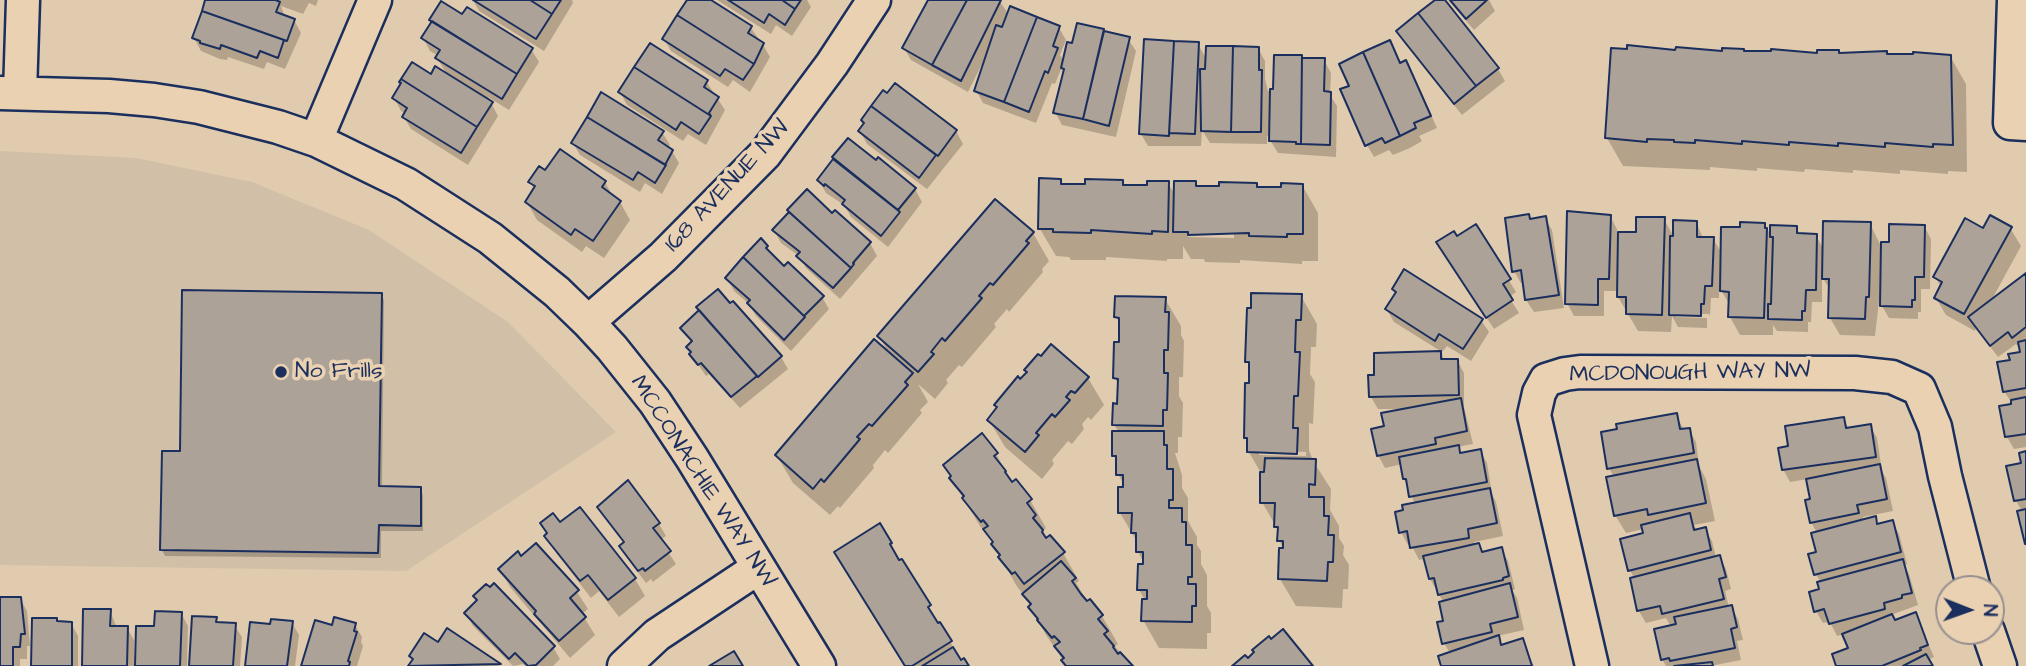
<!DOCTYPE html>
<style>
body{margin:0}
#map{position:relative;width:2026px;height:666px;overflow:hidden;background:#e1cbae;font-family:"Architects Daughter",sans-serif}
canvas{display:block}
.north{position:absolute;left:1935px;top:575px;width:70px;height:70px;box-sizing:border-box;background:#e9d1b1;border:2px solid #979090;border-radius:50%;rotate:91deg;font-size:19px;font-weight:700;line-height:28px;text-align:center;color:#1b2f5e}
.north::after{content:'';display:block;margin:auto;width:24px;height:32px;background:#1b2f5e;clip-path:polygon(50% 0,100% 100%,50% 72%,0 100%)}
</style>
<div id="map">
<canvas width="2026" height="666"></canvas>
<div class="north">N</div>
</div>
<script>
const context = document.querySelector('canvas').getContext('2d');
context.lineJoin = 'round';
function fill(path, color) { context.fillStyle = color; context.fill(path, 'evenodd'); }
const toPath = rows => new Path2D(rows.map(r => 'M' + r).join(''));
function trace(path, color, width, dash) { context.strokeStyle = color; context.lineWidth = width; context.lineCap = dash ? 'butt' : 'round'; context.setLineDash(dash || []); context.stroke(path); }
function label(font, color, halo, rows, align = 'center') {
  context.font = font + ' "Architects Daughter",sans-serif'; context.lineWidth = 7; context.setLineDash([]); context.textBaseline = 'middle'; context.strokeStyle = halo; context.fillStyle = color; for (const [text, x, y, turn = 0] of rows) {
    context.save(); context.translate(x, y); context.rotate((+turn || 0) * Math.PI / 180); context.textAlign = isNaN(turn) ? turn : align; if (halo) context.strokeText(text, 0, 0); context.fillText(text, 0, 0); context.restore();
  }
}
const built = toPath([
 [0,151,136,158,252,182,369,230,508,322,616,432,406,571,0,565]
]);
const shadow = toPath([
 [207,0,318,0,316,6,309,3,303,14,281,6,285,17,294,20,301,33,285,69,267,62,264,69,228,57,227,60,220,59,201,51,194,38],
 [473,0,572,0,573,3,544,51,479,11],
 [689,0,707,0,751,28,763,45,770,57,750,92,733,80,728,87,671,51,664,39],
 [717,0,807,0,811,7,792,36,776,25,771,34],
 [930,0,999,0,1009,15,1059,28,1066,40,1060,55,1064,62,1073,46,1078,25,1128,39,1136,51,1116,137,1062,125,1055,112,1065,72,1062,67,1055,84,1052,83,1036,123,983,103,976,90,986,61,984,60,968,92,911,60,904,48],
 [1438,0,1443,0,1498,69,1505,81,1462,115,1405,44,1398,32],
 [1448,0,1489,0,1495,11,1474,30],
 [423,38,531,49,539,62,509,110,488,97,498,116,468,165,411,129,404,117,406,114,401,111,394,98,431,76,448,76,437,58,439,56,430,51],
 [1389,42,1401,64,1406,62,1413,74,1437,128,1419,136,1422,141,1410,148,1393,155,1389,150,1374,157,1367,145,1351,87],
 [1198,44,1207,60,1258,48,1265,61,1265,79,1268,91,1275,91,1275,56,1324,60,1331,73,1330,95,1337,106,1336,157,1278,153,1267,135,1267,144,1210,143,1202,130,1201,146,1148,146,1141,134],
 [1676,52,1950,56,1966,84,1967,172,1948,171,1948,174,1900,170,1900,174,1853,170,1853,173,1805,169,1804,172,1757,168,1757,171,1710,167,1710,170,1623,166,1607,138],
 [706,81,725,110,706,145,688,134,683,141,627,105,620,92],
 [884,93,956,131,963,144,927,189,867,144,860,131,865,124,863,120],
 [662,132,670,145,667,148,672,151,679,163,662,194,645,183,640,192,580,155,573,143],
 [848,140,915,189,922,202,888,247,851,217,844,205,826,193,819,181],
 [546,173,605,182,613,197,620,202,630,220,604,258,586,246,582,252,537,220,527,202,535,190,530,182],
 [1060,181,1063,185,1087,186,1122,182,1124,186,1149,187,1168,183,1175,195,1195,183,1198,188,1256,185,1258,189,1283,189,1302,185,1318,213,1318,261,1302,261,1302,264,1240,260,1240,263,1205,262,1204,259,1191,259,1183,246,1183,259,1167,259,1167,261,1106,257,1106,260,1071,260,1069,257,1056,256,1040,229],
 [1188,233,1234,234,1234,238,1188,237],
 [807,192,832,215,870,243,877,256,840,299,806,268,799,256,781,243,774,230],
 [1610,216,1617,229,1617,234,1637,234,1664,219,1674,237,1696,222,1703,238,1713,239,1723,255,1742,229,1764,224,1772,237,1772,227,1796,228,1801,235,1816,236,1824,250,1870,224,1880,244,1891,244,1924,226,1931,239,1930,289,1921,289,1921,312,1918,312,1918,319,1889,318,1879,301,1875,336,1840,335,1830,318,1831,291,1822,277,1822,302,1812,302,1811,322,1808,322,1808,332,1777,331,1773,325,1773,335,1740,335,1730,317,1730,306,1719,286,1719,298,1711,298,1710,316,1709,314,1676,313,1676,317,1707,318,1707,328,1678,327,1672,316,1671,332,1638,331,1618,297,1618,291,1604,291,1604,316,1574,316,1567,303],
 [1545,218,1552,230,1564,308,1534,312,1526,300,1524,283,1521,283,1514,271,1530,220],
 [1475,226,1516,292,1509,297,1519,313,1494,329,1445,255,1457,238],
 [2010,228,2021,246,1990,303,2026,275,2026,447,2014,449,2007,437,2013,405,2004,391,2012,361,2022,353,2020,349,2016,344,1998,357,1976,328,1975,331,1946,315,1936,298,1941,287,1935,277,1984,231],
 [1033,233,1049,261,1042,269,1043,272,1009,312,1007,309,994,324,996,327,962,367,959,365,946,380,948,383,935,399,918,384,928,402,920,410,922,413,888,453,885,450,873,465,874,468,840,508,838,506,830,515,793,483,777,456,889,354,879,336],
 [761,241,784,268,822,297,829,309,791,351,756,316,749,304,734,291,727,278],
 [1394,289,1481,320,1489,332,1471,361,1447,346,1442,352,1394,322,1387,310,1397,294],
 [381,295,384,300,382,488,420,489,423,495,423,531,381,531,381,558,165,556,162,550],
 [1301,296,1317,324,1316,347,1311,347,1310,374,1315,382,1313,424,1309,423,1309,450,1313,461,1331,489,1330,510,1339,526,1339,538,1344,546,1343,555,1349,565,1348,589,1343,589,1342,608,1296,606,1280,579,1284,550,1279,540,1278,530,1262,502,1262,475,1249,452,1249,443,1245,437,1251,368,1247,361],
 [1259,451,1306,452,1306,456,1259,455],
 [1165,299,1181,326,1181,335,1184,341,1183,377,1179,377,1179,396,1183,403,1182,437,1178,437,1178,453,1175,453,1182,475,1182,488,1188,498,1188,521,1197,537,1197,545,1201,551,1201,564,1207,575,1207,606,1211,613,1211,633,1207,633,1207,649,1159,648,1143,620,1145,600,1139,590,1144,563,1138,552,1138,540,1136,540,1120,513,1125,487,1118,474,1118,463,1114,455,1119,432,1114,425,1119,405,1120,387,1115,378,1121,326,1116,317],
 [701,312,781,357,788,369,740,408,709,374,706,376,691,354,688,347,692,343,682,328],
 [1442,353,1444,361,1457,360,1464,373,1464,407,1473,444,1457,447,1462,455,1480,451,1487,463,1492,494,1496,502,1503,536,1474,542,1474,546,1479,545,1483,553,1501,549,1508,561,1515,589,1512,590,1517,598,1524,630,1497,636,1503,646,1522,640,1534,666,1443,666,1450,653,1444,643,1444,603,1430,579,1425,559,1419,560,1411,544,1408,545,1401,532,1415,504,1404,479,1402,464,1385,468,1378,455,1386,428,1402,409,1378,409,1371,397,1376,377,1375,355],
 [1088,378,1104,405,1091,420,1088,417,1082,424,1084,429,1072,444,1068,441,1052,460,1054,464,1042,479,1005,447,989,420,998,409,996,405,1021,382],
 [1676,415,1684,430,1689,430,1696,442,1699,466,1706,479,1715,521,1694,525,1697,531,1705,529,1712,541,1716,558,1719,557,1726,569,1731,589,1725,591,1729,608,1731,607,1738,619,1743,640,1737,641,1741,660,1710,666,1666,666,1662,659,1671,627,1666,618,1646,623,1639,611,1632,579,1634,578,1630,570,1645,534,1644,529,1626,533,1615,515,1614,477,1609,468],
 [1843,419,1849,429,1870,426,1877,438,1882,471,1886,478,1893,511,1863,517,1864,521,1875,518,1879,525,1892,522,1899,534,1907,564,1904,565,1909,574,1918,605,1891,615,1895,622,1915,614,1934,657,1928,660,1931,666,1838,666,1850,649,1844,634,1837,636,1830,622,1823,623,1816,611,1821,591,1821,583,1816,574,1817,533,1811,522,1812,501,1808,479,1790,482,1783,469,1790,447],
 [2026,453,2026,541,2022,511,2016,501],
 [996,454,1013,483,1030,500,1046,528,1043,531,1048,539,1063,553,1079,581,1076,583,1088,602,1102,616,1118,644,1115,646,1130,666,1067,666,1046,635,1028,601,1016,585,992,541,980,526,951,478],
 [599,507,659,524,666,536,660,540,676,564,653,582,651,579,646,583,628,559,621,547,625,544],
 [560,525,635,579,645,596,619,617,599,591,591,598,557,554,546,536],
 [879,526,962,661,967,666,906,666],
 [535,545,577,592,588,609,582,614,595,635,570,658,510,587,500,569,521,558],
 [20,599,27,611,30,646,58,623,71,623,78,636,78,666,33,666,33,646,27,646,27,659,20,659,20,666,0,666,0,605],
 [110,611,117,628,127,628,134,640,134,663,137,663,156,628,181,613,188,626,187,666,84,666],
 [466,613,553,647,560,659,553,666,525,666,523,664,513,666,473,626],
 [216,619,219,624,234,625,242,637,240,666,190,666],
 [292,623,299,635,295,666,246,666,272,626],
 [355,625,362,637,361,642,363,646,357,666,303,666,333,627],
 [448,631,500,666,411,666,414,661,411,656,438,645]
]);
const building = toPath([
 [205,0,276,0,280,2,276,12,295,19,287,41,202,11,205,0],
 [473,0,530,0,552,14,536,39,473,0],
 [530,0,561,0,552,14,530,0],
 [687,0,711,0,752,26,748,33,764,43,754,64,677,15,687,0],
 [728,0,782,0,795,9,785,25,769,14,764,23,728,0],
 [782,0,801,0,795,9,782,0],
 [928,0,967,0,932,65,902,48,928,0],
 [967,0,1001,0,961,81,932,65,967,0],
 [1435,0,1445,0,1499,68,1476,86,1418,13,1435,0],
 [1450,0,1487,0,1466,19,1450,0],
 [441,1,462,14,467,7,533,48,517,74,429,20,441,1],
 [1010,6,1037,17,1004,102,974,91,996,25,1002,27,1010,6],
 [202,11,284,40,278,58,260,51,257,58,221,45,220,49,200,43,200,41,192,38,202,11],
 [1418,13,1476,86,1454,104,1396,31,1418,13],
 [677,15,754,64,743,80,725,69,720,76,662,39,677,15],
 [1037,17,1060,26,1053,46,1058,48,1048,73,1045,71,1029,112,1004,102,1037,17],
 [432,21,517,74,502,99,435,58,440,50,421,38,432,21],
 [1077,23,1104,29,1083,119,1053,113,1064,69,1061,68,1067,42,1072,43,1077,23],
 [1104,31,1130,37,1109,126,1083,119,1104,31],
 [1144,39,1174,41,1169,136,1139,134,1144,39],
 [1390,40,1400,63,1406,60,1431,116,1414,123,1416,128,1400,136,1363,52,1390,40],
 [1174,41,1199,42,1195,134,1169,133,1174,41],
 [650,43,708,80,704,87,719,97,709,113,711,116,634,67,650,43],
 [1627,45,1675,50,1676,47,1722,51,1722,48,1744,49,1744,51,1771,51,1771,49,1817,53,1817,50,1839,50,1839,53,1887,51,1887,54,1913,54,1913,52,1951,55,1953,145,1933,144,1933,147,1885,143,1885,147,1838,143,1838,146,1789,142,1789,145,1742,141,1742,144,1695,140,1695,143,1674,142,1674,140,1647,139,1647,142,1605,138,1611,48,1627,49,1627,45],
 [1206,46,1233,46,1231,132,1201,131,1200,69,1205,69,1206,46],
 [1233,46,1259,47,1259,70,1262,70,1261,132,1231,132,1233,46],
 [1363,52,1400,136,1385,143,1382,138,1365,146,1340,89,1349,86,1339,64,1363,52],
 [1274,55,1302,55,1301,144,1296,144,1296,142,1269,141,1270,89,1273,89,1274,55],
 [1302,58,1325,58,1324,91,1331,92,1330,145,1301,144,1302,58],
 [412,62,431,74,435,66,493,102,477,127,401,79,412,62],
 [634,67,711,116,699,134,681,122,676,130,618,92,634,67],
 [401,79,477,127,461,153,402,117,407,108,392,98,401,83,399,82,401,79],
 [895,83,957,130,938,156,871,106,883,90,887,93,895,83],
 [601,92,664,131,658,140,673,150,665,165,587,117,601,92],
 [871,106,936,155,919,178,858,131,864,123,861,120,871,106],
 [587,117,666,165,655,183,638,172,633,180,571,143,587,117],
 [848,138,876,160,878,157,916,188,898,210,832,157,848,138],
 [560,149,606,181,602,187,621,201,593,241,575,229,571,235,525,202,535,186,528,182,539,166,545,170,560,149],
 [833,159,900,212,881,236,842,204,845,200,825,184,824,186,817,180,833,159],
 [1039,178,1061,179,1061,184,1085,184,1085,179,1123,180,1123,185,1147,185,1147,181,1169,181,1168,232,1152,231,1152,234,1091,230,1091,233,1053,232,1053,229,1038,229,1039,178],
 [1174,181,1196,181,1196,186,1219,186,1219,182,1257,183,1257,187,1281,187,1281,183,1303,184,1303,234,1287,234,1287,237,1249,236,1249,233,1188,235,1188,232,1173,232,1174,181],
 [807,189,832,213,835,210,871,242,853,263,854,264,851,268,787,210,807,189],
 [995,199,1034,232,1026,241,1029,243,993,285,990,283,979,296,982,298,945,341,942,338,931,352,934,354,918,372,877,336,995,199],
 [1567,211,1611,215,1609,279,1598,279,1598,305,1565,304,1567,211],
 [789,212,851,268,833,288,796,256,800,252,772,230,789,212],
 [1529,214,1530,219,1546,216,1559,295,1525,300,1521,270,1512,272,1505,218,1529,214],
 [1990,215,2012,227,1964,314,1934,298,1942,282,1933,277,1965,218,1983,228,1990,215],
 [1636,217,1665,217,1662,315,1626,314,1626,297,1617,297,1618,232,1636,232,1636,217],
 [1673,220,1697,221,1697,237,1714,237,1712,286,1705,286,1704,304,1701,304,1701,316,1669,315,1670,236,1673,236,1673,220],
 [1823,221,1871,222,1869,297,1866,297,1865,319,1828,318,1829,279,1822,279,1823,221],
 [1740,222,1765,223,1765,228,1767,228,1764,318,1728,317,1729,292,1720,291,1721,227,1740,227,1740,222],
 [1476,224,1511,279,1503,284,1513,300,1486,318,1436,242,1454,231,1457,236,1476,224],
 [1889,224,1925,225,1924,277,1915,277,1915,300,1912,300,1912,307,1880,306,1881,242,1889,242,1889,224],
 [1770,225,1797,226,1797,233,1817,234,1816,290,1806,290,1805,311,1802,311,1802,320,1768,319,1768,304,1771,304,1773,237,1770,237,1770,225],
 [761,238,768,246,766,248,784,266,788,262,824,296,804,316,743,257,761,238],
 [743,257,805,317,784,340,747,303,750,300,725,278,743,257],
 [1404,269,1483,319,1463,349,1439,334,1435,341,1385,309,1396,292,1392,289,1404,269],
 [2026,273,2026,327,2012,338,2008,332,1990,346,1968,317,2026,273],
 [718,289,730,303,733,301,782,356,758,377,696,307,718,289],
 [182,290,382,293,379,486,421,487,421,526,379,525,378,553,160,550,162,451,180,451,182,290],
 [1251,293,1302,294,1301,320,1296,320,1295,352,1300,352,1298,396,1294,396,1293,428,1298,428,1297,454,1247,452,1247,438,1244,438,1245,383,1249,383,1249,362,1245,362,1247,308,1251,308,1251,293],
 [1115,296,1166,297,1165,312,1169,312,1168,350,1164,350,1164,373,1168,373,1167,410,1163,410,1163,426,1112,425,1113,403,1117,404,1118,379,1113,378,1114,342,1119,342,1119,318,1114,317,1115,296],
 [699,310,757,376,731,397,701,363,698,365,689,354,691,352,686,347,692,341,680,328,699,310],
 [874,339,913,373,905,382,908,385,872,426,869,424,857,437,860,439,824,482,821,479,813,489,775,455,874,339],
 [2026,340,2026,388,2003,392,1997,362,2010,360,2008,354,2020,352,2018,342,2026,340],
 [1051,344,1089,377,1075,393,1071,391,1066,397,1070,400,1055,417,1052,414,1036,433,1039,435,1025,452,987,420,997,407,994,405,1018,376,1020,379,1027,372,1024,370,1038,354,1041,356,1051,344],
 [1441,351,1441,359,1458,359,1459,395,1369,397,1368,375,1374,375,1374,353,1441,351],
 [2026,397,2026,434,2005,437,1999,406,2011,404,2011,400,2026,397],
 [1461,398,1467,431,1435,438,1436,444,1377,456,1371,429,1384,426,1381,413,1461,398],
 [1677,413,1680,429,1690,428,1694,453,1607,469,1601,432,1617,429,1616,424,1677,413],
 [1844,417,1846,428,1871,424,1876,457,1782,470,1778,448,1788,446,1785,426,1844,417],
 [1112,431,1164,431,1164,445,1167,445,1167,469,1173,469,1173,500,1169,500,1169,508,1182,508,1182,522,1186,522,1186,545,1192,545,1192,577,1188,577,1188,584,1196,584,1196,606,1192,606,1192,622,1141,621,1142,599,1147,599,1147,590,1137,590,1138,564,1143,564,1143,552,1136,552,1136,533,1131,533,1132,513,1118,513,1118,487,1123,487,1123,475,1116,475,1116,456,1112,456,1112,431],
 [982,433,998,453,994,456,1006,471,1005,472,1012,482,1016,479,1032,499,1027,503,1036,515,1033,518,1043,530,1042,532,1046,538,1050,535,1065,552,1024,584,1015,572,1012,574,998,557,1000,555,991,544,993,542,983,529,988,526,983,520,981,522,962,498,964,496,949,478,951,476,943,465,982,433],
 [1459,445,1460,453,1481,449,1487,482,1409,497,1406,479,1403,479,1399,457,1459,445],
 [2026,451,2026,499,2014,501,2006,466,2021,463,2019,453,2026,451],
 [1265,458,1316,459,1315,485,1309,484,1309,497,1324,497,1324,516,1329,516,1328,535,1334,535,1333,562,1328,562,1327,581,1278,579,1279,548,1283,548,1283,541,1277,541,1278,527,1274,527,1275,503,1260,503,1260,472,1264,472,1265,458],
 [1697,459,1706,503,1648,515,1647,509,1614,516,1606,477,1697,459],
 [1880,464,1887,499,1857,505,1859,513,1810,523,1805,500,1810,499,1806,479,1880,464],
 [628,480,660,523,653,528,671,551,645,571,643,568,638,571,619,546,624,542,597,507,628,480],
 [1490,488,1497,523,1468,529,1469,538,1410,548,1407,531,1399,533,1395,512,1403,510,1402,505,1490,488],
 [580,507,636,578,608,600,588,575,580,581,544,536,547,533,540,523,553,513,560,522,580,507],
 [2026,509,2026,544,2025,544,2017,511,2026,509],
 [1690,513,1694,530,1706,527,1711,550,1628,571,1620,539,1643,533,1641,525,1690,513],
 [1876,516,1877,524,1893,520,1901,552,1814,575,1808,554,1816,552,1811,533,1876,516],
 [880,523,892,543,890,544,899,560,902,559,931,605,928,607,938,623,940,622,952,641,912,666,905,666,834,552,880,523],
 [536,543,579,590,570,598,586,617,559,641,534,614,536,611,498,569,518,551,521,556,536,543],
 [1479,543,1482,552,1502,547,1509,576,1503,578,1503,580,1438,595,1434,578,1429,579,1423,556,1479,543],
 [1720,555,1726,577,1719,579,1724,599,1662,614,1660,606,1637,611,1630,578,1720,555],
 [1903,559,1912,593,1902,595,1902,598,1884,603,1885,609,1829,624,1824,609,1814,612,1809,592,1819,589,1817,582,1903,559],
 [1061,561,1076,578,1072,581,1081,594,1087,601,1090,599,1103,615,1098,619,1108,631,1104,634,1114,646,1113,647,1118,654,1120,652,1133,666,1066,666,1061,660,1064,658,1054,646,1060,642,1054,636,1052,638,1037,620,1038,619,1028,607,1031,604,1022,594,1061,561],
 [494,583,555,646,536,665,528,666,515,653,509,659,464,613,477,600,473,596,486,584,490,587,494,583],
 [1510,583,1518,617,1490,624,1492,632,1442,644,1437,622,1443,621,1439,602,1510,583],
 [0,597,21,597,25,634,21,634,20,647,13,647,13,666,0,666,0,597],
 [1732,605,1737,627,1731,629,1735,648,1670,661,1669,658,1661,660,1654,629,1676,624,1674,617,1732,605],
 [83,609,111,609,110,626,128,626,127,666,82,666,83,609],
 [155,611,182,612,180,666,135,666,136,626,154,626,155,611],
 [1916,612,1928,645,1920,648,1921,650,1882,666,1836,666,1832,654,1848,648,1842,634,1892,614,1895,620,1916,612],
 [192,616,217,617,216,622,236,623,233,666,189,666,192,616],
 [334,617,356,623,354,631,357,632,348,661,350,662,349,666,301,666,315,620,332,625,334,617],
 [32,618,57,618,57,621,72,622,72,666,31,666,32,618],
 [271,619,293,621,287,666,245,666,250,622,270,624,271,619],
 [447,628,501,664,408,666,413,659,409,656,424,633,438,642,447,628],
 [1283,629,1313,666,1232,666,1245,655,1248,658,1254,652,1252,650,1269,636,1271,639,1283,629],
 [1499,635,1501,645,1523,638,1532,666,1441,666,1438,656,1499,635],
 [953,647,961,660,964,658,969,666,922,666,953,647],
 [734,651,743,666,709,666,734,651],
 [1926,654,1933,666,1903,666,1926,654],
 [1712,662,1713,666,1674,666,1712,662]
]);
const minor = toPath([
 [2014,0,2010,123,2026,124],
 [0,93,109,96,154,100,199,107,278,127,316,140,406,184,490,238,557,292,588,322,612,348,655,402,692,458,819,666],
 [20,93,23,0],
 [316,140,375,0],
 [588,322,663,257,765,154,832,64,874,0],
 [1988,631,2000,666],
 [624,666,657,635,758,568],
 [1592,666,1534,415,1539,393,1546,380,1565,374,1580,372,1855,373,1892,377,1919,389,1935,427,1945,476,1974,589]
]);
const markers = [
 [281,372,7,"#1b2f5e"]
];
const streetNames = [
 ["168 AVENUE NW",728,187,-47],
 ["MCDONOUGH WAY NW",1690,374,-1],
 ["MCCONACHIE WAY NW",702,482,57]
];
const poiNames = [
 ["No Frills",295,372]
];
fill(built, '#d1bfa7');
fill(shadow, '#0003');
fill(building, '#aca298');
trace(building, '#1b2f5e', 2);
trace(minor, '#1b2f5e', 37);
trace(minor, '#e9d1b1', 32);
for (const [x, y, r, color] of markers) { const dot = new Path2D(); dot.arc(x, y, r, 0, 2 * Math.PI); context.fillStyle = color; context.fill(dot); trace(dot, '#e9d1b1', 2.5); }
label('23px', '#1b2f5e', '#e9d1b1', streetNames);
label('23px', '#1b2f5e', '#e9d1b1', poiNames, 'left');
</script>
